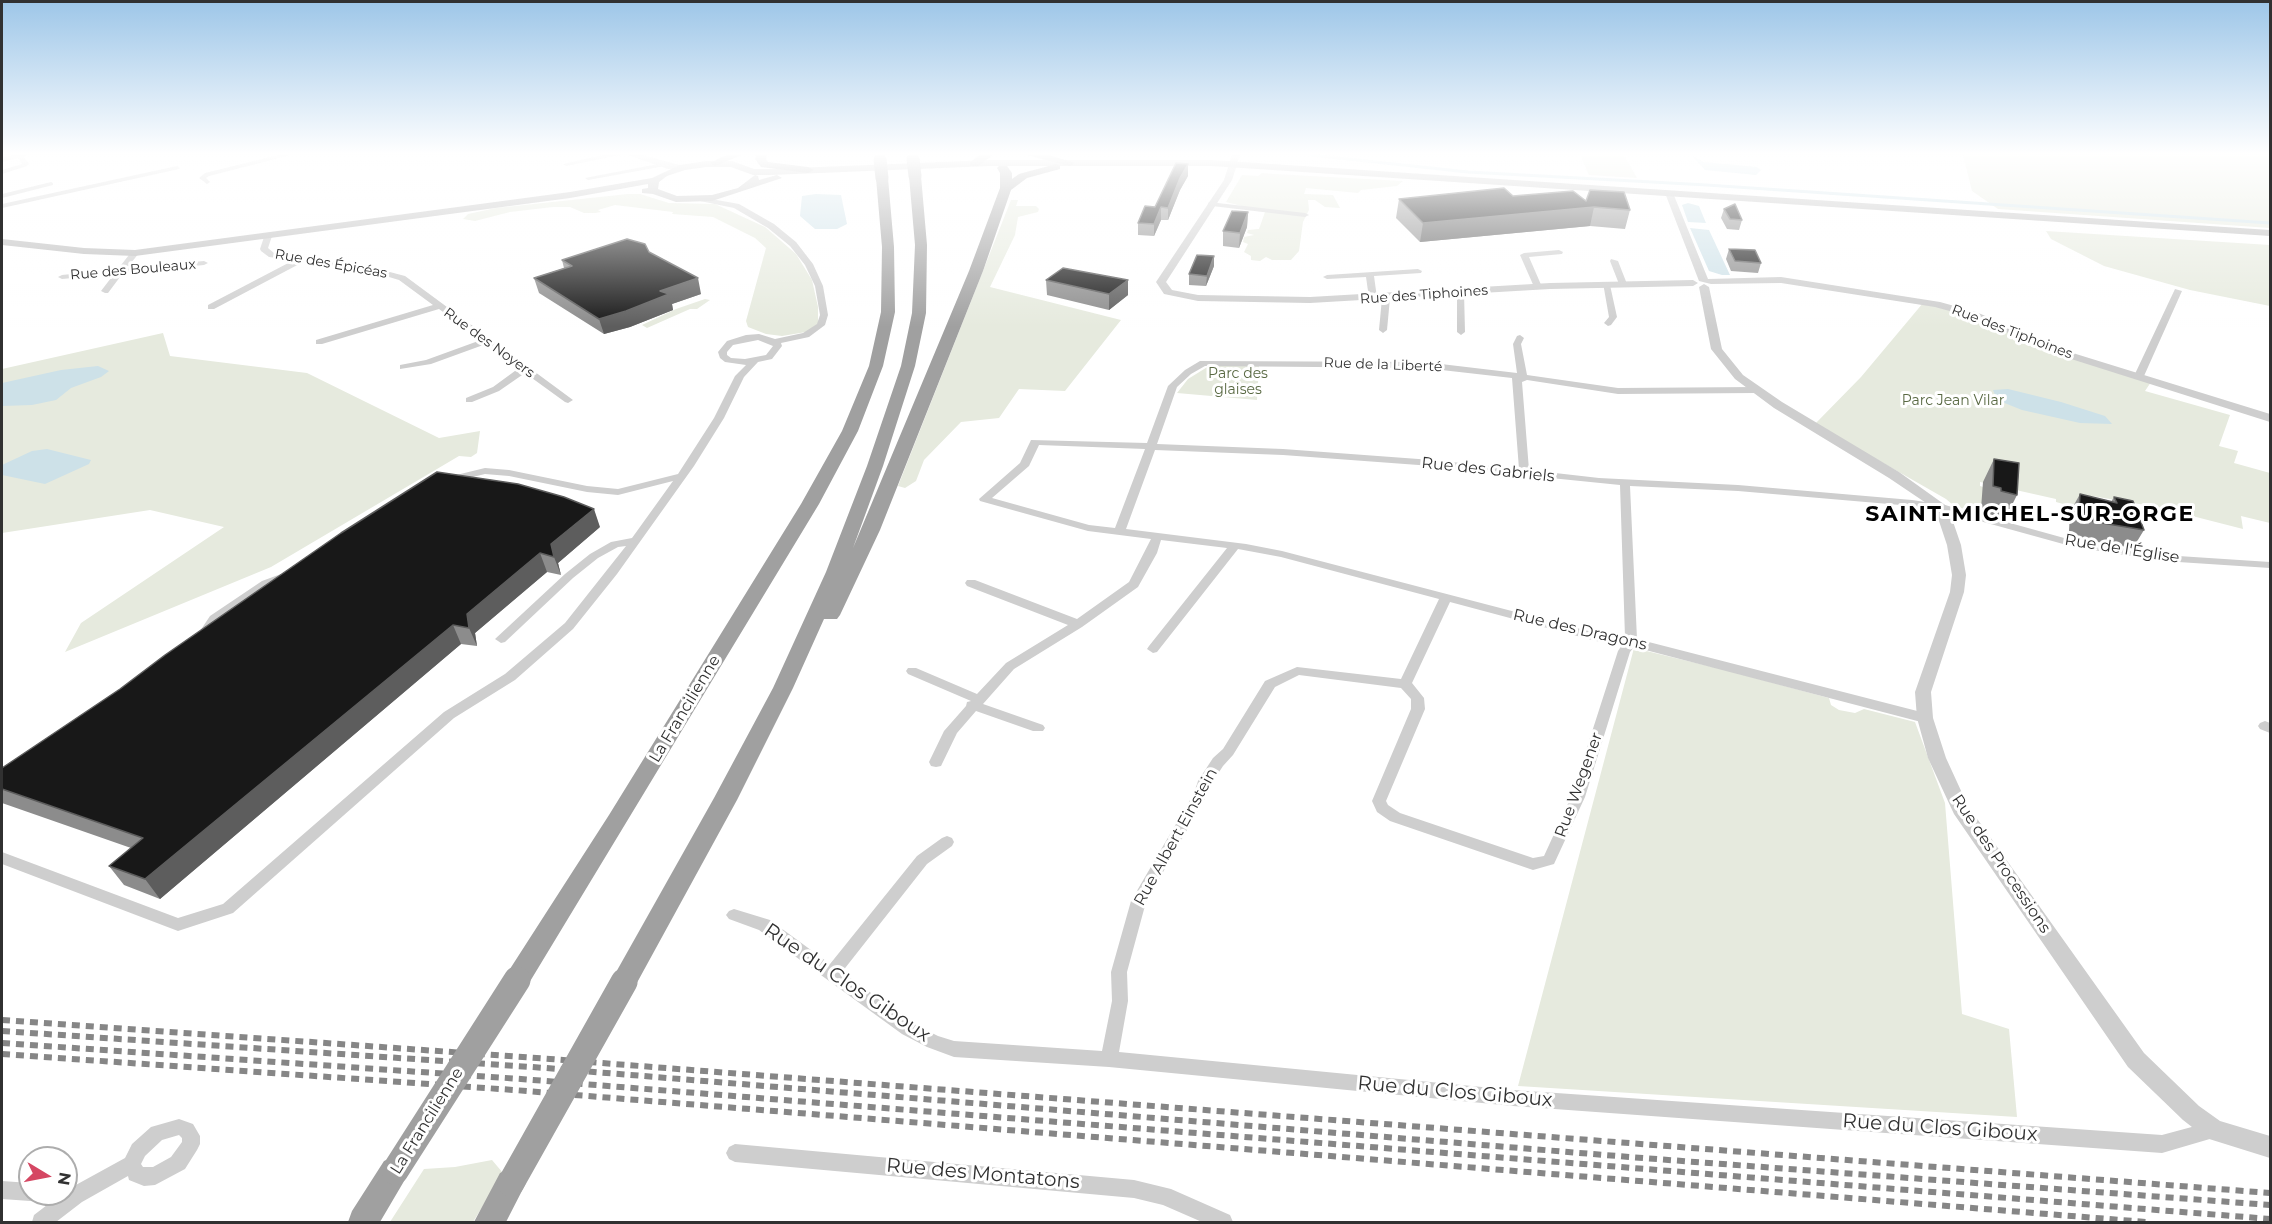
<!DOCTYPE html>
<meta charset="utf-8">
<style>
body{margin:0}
#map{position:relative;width:2272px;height:1224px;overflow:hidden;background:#fff;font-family:Montserrat,sans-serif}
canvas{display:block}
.frame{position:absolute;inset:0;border:3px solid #313131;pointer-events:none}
.north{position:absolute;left:18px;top:1146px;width:60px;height:60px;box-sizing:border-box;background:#fff;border:2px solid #adadad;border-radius:50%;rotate:100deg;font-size:16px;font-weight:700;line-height:24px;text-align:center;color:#313131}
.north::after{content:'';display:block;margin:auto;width:21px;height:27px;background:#d54763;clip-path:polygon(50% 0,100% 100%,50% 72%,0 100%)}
</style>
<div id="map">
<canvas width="2272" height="1224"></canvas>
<div class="frame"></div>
<div class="north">N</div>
</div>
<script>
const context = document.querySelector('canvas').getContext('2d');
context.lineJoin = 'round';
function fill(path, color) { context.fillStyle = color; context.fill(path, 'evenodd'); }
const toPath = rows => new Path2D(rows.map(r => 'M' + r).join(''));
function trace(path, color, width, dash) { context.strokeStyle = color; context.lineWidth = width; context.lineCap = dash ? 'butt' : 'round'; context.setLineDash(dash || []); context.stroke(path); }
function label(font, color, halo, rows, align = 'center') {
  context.font = font + ' Montserrat,sans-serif'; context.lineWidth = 6; context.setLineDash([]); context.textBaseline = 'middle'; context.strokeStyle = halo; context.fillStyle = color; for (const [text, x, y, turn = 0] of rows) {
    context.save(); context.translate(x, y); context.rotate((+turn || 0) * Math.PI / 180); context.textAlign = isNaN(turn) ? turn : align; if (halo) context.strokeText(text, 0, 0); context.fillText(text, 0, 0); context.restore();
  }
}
const green = toPath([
 [1580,155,1624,155,1637,178,1589,175],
 [1963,155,2270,155,2270,228,1998,209,1972,191],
 [1262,173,1275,174,1403,181,1397,186,1361,190,1358,193,1306,188,1304,194,1333,195,1340,208,1325,207,1315,200,1308,200,1309,210,1303,222,1299,251,1291,260,1272,260,1266,257,1260,261,1251,260,1251,256,1244,252,1248,244,1243,242,1244,237,1254,235,1247,233,1248,230,1259,229,1265,212,1226,202,1242,175,1258,176],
 [628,194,640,194,669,203,715,204,765,227,796,254,812,280,818,307,818,324,806,332,782,336,766,334,748,327,746,321,766,248,755,238,713,217,672,214,673,212,615,205,598,210,601,212,595,213,584,213,570,207,553,207,510,212,475,221,463,219,468,214,496,208],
 [1011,200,1018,200,1016,206,1036,206,1039,209,1038,212,1018,217,1015,235,990,287,1121,320,1065,391,1019,389,999,418,961,422,924,460,916,481,905,488,898,486],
 [2046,231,2270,245,2270,306,2190,290,2104,266,2051,239],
 [705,299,710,300,697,309,690,309,647,328,642,325,676,309],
 [1923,303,1959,312,2151,382,2145,391,2230,415,2219,446,2238,451,2234,463,2270,473,2270,523,2241,516,2243,529,2157,507,2092,496,2094,501,2074,507,2056,502,2056,499,1980,482,1980,486,1990,489,1988,516,1954,506,1946,499,1815,424,1861,377],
 [163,333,170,356,307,373,439,438,480,431,477,453,471,457,459,456,271,567,65,652,81,623,224,527,150,510,2,533,2,369],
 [1209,366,1259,366,1257,400,1177,393,1188,379],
 [1634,648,1725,670,1829,698,1831,705,1839,710,1855,713,1864,709,1915,722,1945,803,1962,1014,2009,1029,2017,1117,1518,1086],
 [492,1160,503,1173,473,1222,390,1222,424,1169,455,1167]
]);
const water = toPath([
 [1691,155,1704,162,1757,167,1761,170,1756,175,1705,170],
 [816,194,841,195,847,224,837,229,815,229,800,216,802,196],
 [1688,203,1699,206,1706,223,1688,222,1682,205],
 [1690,228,1709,230,1730,275,1722,275,1709,271],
 [98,366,109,371,101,377,71,388,56,400,32,405,2,406,2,383,61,370],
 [2008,389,2061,402,2105,416,2112,424,2080,423,2022,410,1997,400,1993,390],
 [47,449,91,460,89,464,45,484,2,475,2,465,32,451]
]);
const stream = toPath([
 [1311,155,1468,172,1707,185,2270,223]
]);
const minor = toPath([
 [13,155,27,155,24,157,29,164,27,166,2,174,2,170,22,164,18,158,2,162,2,158,13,155],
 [278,155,291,155,209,176,206,178,210,182,207,184,199,178,205,173,278,155],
 [603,155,620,155,566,166,563,164,603,155],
 [663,163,665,164,665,166,588,180,585,178,663,163],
 [177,166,180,168,179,169,2,208,2,204,177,166],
 [51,182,53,183,53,185,2,198,2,194,51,182],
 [700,197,739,204,774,224,796,242,813,264,823,286,828,315,825,325,809,337,781,343,782,346,772,359,758,362,744,377,724,418,694,466,617,574,573,629,515,680,454,718,233,913,178,931,2,864,2,852,178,918,223,904,444,712,505,674,565,623,626,546,618,547,598,558,573,578,505,642,501,643,495,639,565,574,590,554,611,542,632,538,673,481,618,495,587,492,509,476,485,474,448,483,443,480,444,478,485,468,509,470,587,486,618,489,678,474,714,418,735,376,746,365,725,362,720,358,718,352,727,341,746,335,759,334,775,339,803,333,817,324,820,315,815,286,805,265,790,246,768,228,734,208,700,201,700,197],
 [758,340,773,346,766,355,745,359,731,358,727,355,727,352,733,345,758,340],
 [1209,202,1305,213,1309,215,1305,217,1212,206,1208,204,1209,202],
 [265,234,272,236,268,248,274,253,367,266,405,276,573,400,568,403,565,402,525,373,499,391,472,402,466,402,466,398,493,387,519,368,486,344,431,364,400,369,400,365,426,360,481,340,439,309,322,344,316,344,316,340,433,305,399,280,366,270,303,262,214,309,208,309,208,305,294,260,269,257,261,251,260,249,265,234],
 [1559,250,1563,252,1562,254,1529,257,1542,287,1535,289,1520,255,1524,253,1559,250],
 [132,251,139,253,127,268,204,261,208,263,204,265,123,273,108,293,105,293,101,291,114,274,62,279,58,277,62,275,118,269,132,251],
 [1611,259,1618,261,1627,284,1626,286,1619,284,1610,261,1611,259],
 [1418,269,1422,271,1421,273,1374,276,1377,298,1373,301,1369,298,1366,277,1327,279,1323,277,1327,275,1418,269],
 [1603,283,1610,285,1617,317,1611,325,1608,326,1604,323,1609,317,1603,283],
 [2175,289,2182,291,2144,376,2139,379,2136,378,2134,376,2175,289],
 [1457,290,1464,292,1465,332,1461,335,1457,332,1457,290],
 [1386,295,1390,298,1387,330,1383,333,1379,330,1382,298,1386,295],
 [1520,335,1524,338,1521,344,1527,375,1618,388,1756,387,1761,390,1756,393,1618,394,1527,380,1522,382,1529,470,1599,478,1738,485,1912,500,1945,505,2075,541,2163,555,2270,562,2270,568,2163,561,2074,547,1940,510,1912,506,1738,491,1630,486,1637,639,1925,713,1930,715,1932,718,1930,721,1925,723,1634,647,1630,652,1585,797,1554,864,1533,870,1390,821,1377,812,1372,801,1411,709,1411,699,1401,688,1299,675,1275,687,1233,755,1223,766,1210,786,1208,793,1146,902,1127,972,1128,1001,1119,1052,1513,1090,2162,1135,2214,1121,2220,1124,2223,1130,2220,1136,2162,1153,1513,1106,1109,1067,954,1057,927,1047,902,1034,759,930,729,919,726,915,729,911,734,909,770,920,830,964,917,856,942,838,947,836,952,838,954,842,952,846,927,864,842,972,914,1024,938,1036,954,1041,1102,1051,1112,1001,1111,972,1131,901,1194,793,1198,781,1213,758,1223,749,1265,681,1297,667,1401,679,1439,599,1281,557,1238,549,1157,652,1153,653,1147,649,1149,646,1227,548,1161,540,1157,553,1138,587,1082,627,1014,669,983,704,1043,725,1045,728,1043,731,1033,731,976,711,957,733,941,766,936,767,931,766,929,762,944,731,966,706,967,702,971,701,908,674,906,671,908,668,916,668,977,694,1006,663,1068,625,967,586,965,583,967,580,975,580,1077,619,1129,582,1151,539,1088,531,980,501,979,499,1020,463,1031,440,1147,443,1168,386,1185,370,1200,361,1424,362,1517,373,1513,344,1517,336,1520,335],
 [1205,366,1424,368,1512,378,1519,469,1432,460,1283,449,1157,444,1177,387,1191,374,1205,366],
 [1039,445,1145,449,1115,528,1089,525,992,498,1029,466,1039,445],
 [1155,450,1283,455,1432,466,1620,485,1625,637,1596,633,1282,551,1246,544,1126,529,1155,450],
 [1450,602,1596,641,1622,645,1618,651,1571,797,1544,856,1533,858,1400,813,1388,805,1386,801,1425,709,1424,698,1412,683,1450,602],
 [281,574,287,578,285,580,270,587,218,622,208,637,200,637,198,634,210,616,262,581,281,574],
 [2265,721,2270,723,2270,733,2260,729,2258,726,2260,723,2265,721],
 [179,1119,193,1124,200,1136,200,1144,197,1150,185,1169,155,1185,144,1186,129,1180,128,1176,82,1202,56,1222,32,1222,34,1215,51,1202,48,1201,46,1194,66,1194,66,1185,74,1186,125,1158,132,1144,151,1127,179,1119],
 [179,1135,182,1138,182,1142,171,1157,153,1167,143,1167,141,1164,145,1156,162,1140,179,1135],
 [735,1144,1134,1180,1171,1189,1230,1215,1233,1222,1202,1222,1163,1205,1134,1198,735,1162,729,1159,726,1153,729,1147,735,1144],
 [2,1181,30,1183,30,1194,39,1194,37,1199,30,1201,2,1199,2,1181]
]);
const tertiary = toPath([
 [628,155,642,155,687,167,683,170,668,169,628,155],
 [1232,155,1240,155,1232,180,1166,282,1172,290,1198,295,1310,297,1550,283,1693,280,1698,283,1693,286,1550,289,1310,303,1198,301,1164,294,1156,282,1224,180,1232,155],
 [1666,191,1673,193,1708,279,1781,277,1940,302,1976,312,2076,354,2270,414,2270,422,2068,358,1968,316,1935,307,1781,283,1711,284,1699,281,1665,193,1666,191],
 [1704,284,1709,287,1722,349,1743,375,1782,402,1899,472,1948,507,1961,545,1966,575,1964,592,1931,692,1933,718,1946,758,1968,806,2144,1053,2199,1106,2220,1121,2270,1136,2270,1158,2206,1138,2183,1120,2128,1067,1954,814,1928,758,1917,718,1915,692,1950,592,1952,575,1947,545,1935,509,1889,478,1774,408,1735,379,1711,349,1699,287,1704,284]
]);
const secondary = toPath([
 [990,160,1212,160,2270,230,2270,236,1212,166,990,166,770,175,753,175,731,167,706,167,685,170,667,176,659,182,658,189,677,196,712,195,738,188,755,175,758,176,759,180,777,175,782,178,712,201,676,202,653,194,642,193,642,189,648,188,648,184,570,198,135,256,84,254,2,245,2,239,84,248,135,250,570,192,652,178,680,165,706,161,732,161,754,169,770,169,990,160]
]);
const trunk = toPath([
 [726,155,742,155,715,166,710,163,726,155],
 [756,155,767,155,766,159,768,162,808,167,814,170,808,173,761,167,755,159,756,155],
 [980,155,993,155,978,166,970,166,970,162,980,155],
 [1026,155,1049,155,1075,163,1070,166,1026,155],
 [1056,164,1060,165,1060,169,1027,178,1011,190,983,271,880,530,840,615,837,619,824,619,793,688,737,800,633,990,624,993,615,990,611,982,615,974,714,798,773,688,826,572,867,466,901,366,912,313,915,245,909,176,915,173,921,176,927,245,926,313,915,366,883,466,853,548,969,271,1000,188,1000,173,997,168,999,166,1007,166,1012,173,1012,179,1019,174,1056,164],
 [882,175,888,178,894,247,895,312,883,366,858,431,819,504,526,988,517,991,508,988,504,980,508,972,609,815,801,504,842,431,869,366,881,312,882,247,876,178,882,175],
 [395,1156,406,1161,410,1171,380,1222,348,1222,352,1211,384,1161,395,1156],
 [511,1168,522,1173,526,1183,506,1222,474,1222,500,1173,511,1168]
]);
const rail = toPath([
 [2,1020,550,1059,2270,1193],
 [2,1031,546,1068,1629,1157,2270,1205],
 [2,1043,521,1079,2270,1219],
 [2,1054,514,1090,2146,1222]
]);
const trunkBridgeFar1 = toPath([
 [913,159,915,176],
 [880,160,882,178]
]);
const trunkBridge = toPath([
 [395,1171,517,980],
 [511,1183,624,982]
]);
const wall = toPath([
 [1188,176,1180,190,1168,220,1161,220,1154,236,1138,235,1138,223],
 [1513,196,1586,201,1630,210,1625,229,1590,226,1420,242,1396,218,1399,199],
 [1724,209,1742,220,1739,230,1727,229,1721,218],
 [1248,212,1247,227,1239,248,1223,246,1223,231],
 [1729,249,1761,263,1758,273,1731,271,1726,259],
 [649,252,701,294,672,304,673,310,630,327,604,334,539,293,534,278,564,268,562,260],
 [1214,256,1214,266,1206,286,1189,285,1189,274],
 [1046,280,1128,280,1128,295,1109,310,1047,295],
 [1994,459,2017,495,2005,519,1988,515,1989,512,1981,509,1983,482],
 [2080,494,2111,502,2114,497,2144,530,2133,548,2074,538,2074,532,2069,531,2070,512],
 [600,527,558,563,561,575,547,572,475,633,477,646,461,644,160,899,124,885,109,866,131,848,2,803,2,768]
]);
const shadedWall = toPath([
 [1188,164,1188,176,1180,190,1168,220,1168,208,1180,178],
 [1161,207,1161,220,1154,236,1154,224],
 [1594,207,1590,226,1420,242,1423,223],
 [1248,212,1247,227,1239,248,1240,233],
 [1214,256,1214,266,1206,286,1207,276],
 [698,278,701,294,672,304,673,310,630,327,604,334,599,319,660,291],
 [1128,280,1128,295,1109,310,1109,294],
 [594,509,600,527,558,563,561,575,554,557,551,544],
 [540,553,547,572,475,633,477,646,469,628,467,614],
 [453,625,461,644,160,899,145,879]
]);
const building = toPath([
 [1176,163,1188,164,1180,178,1168,208,1161,207,1154,224,1138,223,1145,206,1155,207,1176,163],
 [1504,188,1513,196,1573,191,1586,201,1590,190,1624,192,1630,210,1594,207,1423,223,1399,199,1504,188],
 [1735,204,1742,220,1730,219,1724,209,1735,204],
 [1232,211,1248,212,1240,233,1223,231,1232,211],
 [627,239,645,244,649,252,698,278,660,291,669,294,626,311,599,319,534,278,572,266,562,260,627,239],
 [1729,249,1755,250,1761,263,1735,261,1729,249],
 [1197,255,1214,256,1207,276,1189,274,1197,255],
 [1063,268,1128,280,1109,294,1046,280,1063,268],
 [1994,459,2019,463,2017,495,2001,491,2001,488,1993,486,1994,459],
 [437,472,518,484,564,497,594,509,551,544,554,557,540,553,467,614,469,628,453,625,145,879,109,866,143,838,2,789,2,768,120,689,165,655,341,533,437,472],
 [2080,494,2117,503,2114,497,2133,501,2144,530,2084,520,2084,514,2079,513,2080,494]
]);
const farStreetnames = [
 ["Rue des Épicéas",331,264,10],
 ["Rue des Bouleaux",133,270,-5],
 ["Rue des Tiphoines",1424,295,-4],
 ["Rue des Tiphoines",2012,332,21],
 ["Rue des Noyers",489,343,36],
 ["Rue de la Liberté",1383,365,2]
];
const farParknames = [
 ["Parc des",1238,374],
 ["glaises",1238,390],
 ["Parc Jean Vilar",1953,401]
];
const streetNames = [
 ["Rue des Gabriels",1488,470,6],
 ["Rue de l'Église",2122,549,9],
 ["Rue des Dragons",1580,630,13],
 ["La Francilienne",685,709,-59],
 ["Rue Wegener",1579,785,-70],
 ["Rue Albert Einstein",1176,837,-61],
 ["Rue des Processions",2001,864,56],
 ["La Francilienne",427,1121,-58]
];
const nearStreetnames = [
 ["Rue du Clos Giboux",847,983,34],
 ["Rue du Clos Giboux",1455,1092,5],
 ["Rue du Clos Giboux",1940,1128,4],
 ["Rue des Montatons",983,1174,5]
];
const districtNames = [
 ["SAINT-MICHEL-SUR-ORGE",2030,515]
];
fill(green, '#e6eade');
fill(water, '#cde1e8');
trace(stream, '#cde1e8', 3);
fill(minor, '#cecece');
fill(tertiary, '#cecece');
fill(secondary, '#bbb');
fill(trunk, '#a0a0a0');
trace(rail, '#868686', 6, [8, 6]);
trace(trunkBridgeFar1, '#a0a0a0', 13);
trace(trunkBridge, '#a0a0a0', 27);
fill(wall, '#8c8c8c');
fill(shadedWall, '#5d5d5d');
fill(building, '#181818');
trace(building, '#5d5d5d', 1.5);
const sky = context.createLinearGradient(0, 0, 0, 327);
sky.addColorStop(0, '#9dc6e8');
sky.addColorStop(0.47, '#fff');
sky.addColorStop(1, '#ffffff00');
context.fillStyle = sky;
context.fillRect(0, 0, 2272, 327);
label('14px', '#313131', '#fff', farStreetnames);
label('14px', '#596943', '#fff', farParknames);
label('16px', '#313131', '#fff', streetNames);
label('20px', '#313131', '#fff', nearStreetnames);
context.letterSpacing = '1.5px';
label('bold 22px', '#000', '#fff', districtNames);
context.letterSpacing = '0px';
</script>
